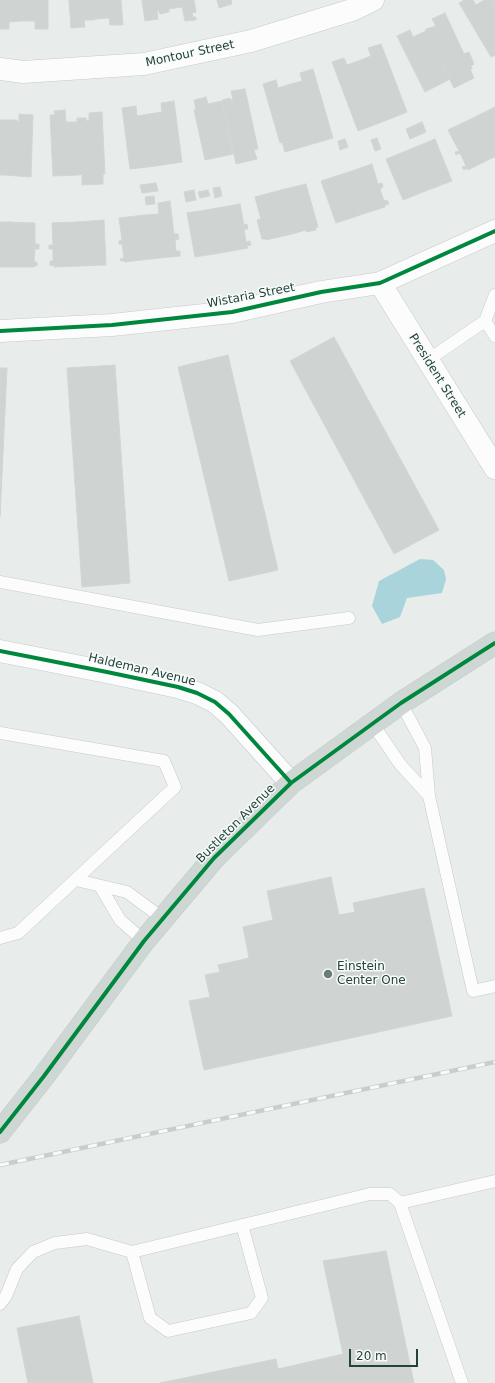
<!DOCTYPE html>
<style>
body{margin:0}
#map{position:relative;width:495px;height:1383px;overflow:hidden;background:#e8edeb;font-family:"DejaVu Sans",sans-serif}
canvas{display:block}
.scale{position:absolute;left:349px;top:1349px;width:69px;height:18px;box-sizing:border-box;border:2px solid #24423a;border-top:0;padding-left:5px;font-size:12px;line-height:14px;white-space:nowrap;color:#24423a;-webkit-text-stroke:3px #f7fbf9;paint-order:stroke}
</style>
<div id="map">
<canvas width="495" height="1383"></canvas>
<div class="scale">20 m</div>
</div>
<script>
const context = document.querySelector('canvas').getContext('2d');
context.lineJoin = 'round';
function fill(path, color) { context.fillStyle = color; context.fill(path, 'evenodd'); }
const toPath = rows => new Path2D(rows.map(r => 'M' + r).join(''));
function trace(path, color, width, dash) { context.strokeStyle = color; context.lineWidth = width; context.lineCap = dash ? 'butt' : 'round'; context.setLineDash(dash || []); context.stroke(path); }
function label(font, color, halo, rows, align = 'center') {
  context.font = font + ' "DejaVu Sans",sans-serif'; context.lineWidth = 3; context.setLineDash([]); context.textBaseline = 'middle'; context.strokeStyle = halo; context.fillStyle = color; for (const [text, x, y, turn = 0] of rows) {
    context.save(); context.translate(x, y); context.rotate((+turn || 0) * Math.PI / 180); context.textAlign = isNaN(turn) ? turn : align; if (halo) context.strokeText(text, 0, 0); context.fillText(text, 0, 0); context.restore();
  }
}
const water = toPath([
 [420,559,433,560,444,570,446,579,442,593,407,598,400,617,382,624,372,606,379,581]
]);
const building = toPath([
 [0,0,21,0,22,21,9,22,9,29,0,29,0,0],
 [21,0,48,0,48,29,35,29,35,21,22,21,21,0],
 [69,0,94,0,95,20,84,20,85,27,71,28,69,0],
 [94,0,121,0,123,25,110,25,109,18,95,19,94,0],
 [142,0,168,0,169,12,160,14,159,11,157,11,158,19,145,21,142,0],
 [168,0,194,0,196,12,192,13,193,17,196,17,196,20,185,21,182,7,169,9,168,0],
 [217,0,231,0,232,4,219,8,217,0],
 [464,0,473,0,476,5,484,0,489,0,495,11,495,55,491,57,459,3,464,0],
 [489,0,495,0,495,11,489,0],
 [445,13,464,54,469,52,474,64,471,66,472,69,470,69,474,78,454,88,426,31,426,29,436,26,432,19,445,13],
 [410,30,413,37,426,31,450,79,425,92,397,36,410,30],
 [381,44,407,112,382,122,358,61,371,56,368,48,381,44],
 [344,58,347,65,358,61,382,122,358,131,332,62,344,58],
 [313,69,333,138,309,145,291,84,302,81,300,73,313,69],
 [276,80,278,88,291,84,309,145,285,152,282,142,280,143,263,84,276,80],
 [245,89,258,149,254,150,257,159,236,164,222,100,230,98,231,100,233,100,231,91,245,89],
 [206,97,208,104,222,101,233,154,205,160,194,110,196,109,194,100,206,97],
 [174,101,182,162,156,166,149,114,162,112,161,103,174,101],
 [136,106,137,116,149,114,156,166,130,169,122,108,136,106],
 [495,107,495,157,492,158,473,118,495,107],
 [65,110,66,122,77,122,79,175,53,176,50,115,55,115,54,111,65,110],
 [102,112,105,174,103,174,103,184,82,185,82,174,79,175,77,118,86,118,87,121,89,121,89,113,102,112],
 [19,114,33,115,31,177,5,175,7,120,17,120,17,122,19,122,19,114],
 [473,118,492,158,468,170,467,168,464,170,462,167,466,166,460,153,456,155,455,152,459,151,448,130,473,118],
 [0,120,7,120,5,175,0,175,0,120],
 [422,122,426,132,410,139,406,129,422,122],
 [377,138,381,149,375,151,371,140,377,138],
 [345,139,348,147,340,150,338,141,345,139],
 [435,139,452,181,428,190,411,149,435,139],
 [411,149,428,190,403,200,386,159,411,149],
 [372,164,378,184,382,183,383,187,380,189,384,201,387,200,389,204,385,205,385,207,360,215,346,173,372,164],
 [346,173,360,215,336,223,321,181,346,173],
 [156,183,158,191,142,193,140,185,156,183],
 [306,184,318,227,315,228,316,230,306,232,306,230,292,234,281,190,306,184],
 [220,187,222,196,215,198,213,188,220,187],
 [194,190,196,200,186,202,184,192,194,190],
 [208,190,210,196,200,198,198,192,208,190],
 [281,190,292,234,266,240,266,239,262,239,257,220,261,219,255,197,281,190],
 [154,196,155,204,146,205,145,197,154,196],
 [170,201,174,234,178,234,179,239,175,240,176,251,180,251,180,256,150,259,145,215,159,214,158,203,170,201],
 [240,204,244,225,247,224,248,229,244,229,246,242,250,241,251,245,247,246,248,248,220,253,212,209,240,204],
 [212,209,220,253,195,257,187,213,212,209],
 [145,215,150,259,125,262,124,261,121,261,120,259,124,258,122,244,119,244,119,241,122,240,119,218,145,215],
 [104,220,106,265,80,266,77,222,104,220],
 [0,222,9,222,8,267,0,267,0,222],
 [9,222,35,223,35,244,39,244,39,249,35,249,34,262,37,262,37,266,34,266,34,267,8,267,9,222],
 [77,222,80,266,54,267,54,265,50,266,50,261,53,261,53,249,49,249,49,245,53,245,52,223,77,222],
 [334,337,439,530,394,554,290,361,334,337],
 [228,355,278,570,229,581,178,367,228,355],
 [115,365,130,583,82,587,67,368,115,365],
 [0,368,7,368,0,517,0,368],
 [331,877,339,915,355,912,353,903,424,888,452,1016,204,1070,189,1001,210,997,205,975,220,972,218,965,249,958,243,927,273,920,267,891,331,877],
 [386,1251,414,1383,160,1383,276,1359,278,1369,343,1354,323,1261,386,1251],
 [79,1316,93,1383,28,1383,17,1328,79,1316]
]);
const lane = toPath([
 [495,295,485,321,495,336],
 [428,360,485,321],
 [0,582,258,630,349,618],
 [401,703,425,748,429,796,473,991,495,986],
 [372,723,400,764,429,796],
 [0,733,164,761,175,787,18,933,0,938],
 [76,880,127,892,162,918],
 [100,886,120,920,144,941],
 [400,1203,495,1181],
 [132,1252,150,1318,168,1331,251,1313,262,1298,242,1225],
 [0,1304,6,1296,17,1269,33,1252,55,1243,87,1239,132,1252,370,1194,390,1194,400,1203,462,1383]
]);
const street = toPath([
 [0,69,23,72,144,64,251,41,352,10,373,0],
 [380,283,495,468],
 [0,331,112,325,232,312,321,292,380,283,495,231]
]);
const secondary = toPath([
 [0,651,107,672,178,687,197,693,215,702,229,714,291,783]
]);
const primary = toPath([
 [0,1132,44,1076,144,941,214,858,291,783,401,703,495,643]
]);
const rail = toPath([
 [0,1165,495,1062]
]);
const cycleway = toPath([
 [0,331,112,325,232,312,321,292,380,283,495,231],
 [0,651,107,672,178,687,197,693,215,702,229,714,291,783],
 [0,1132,44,1076,144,941,214,858,291,783,401,703,495,643]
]);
const markers = [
 [328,974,5,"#697e78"]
];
const streetNames = [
 ["Montour Street",190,54,-12],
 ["Wistaria Street",251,296,-11],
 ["President Street",437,376,58],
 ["Haldeman Avenue",142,670,13],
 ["Bustleton Avenue",236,824,-45]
];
const poiNames = [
 ["Einstein",337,967],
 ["Center One",337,981]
];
fill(water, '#a9d4db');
fill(building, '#cfd4d2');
trace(building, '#d1d6d4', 1);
trace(lane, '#c5cac8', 13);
trace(street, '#c5cac8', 23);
trace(secondary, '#c3cbc8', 23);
trace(primary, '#c3ccc9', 23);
trace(lane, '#fcfcfc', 12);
trace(street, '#fcfcfc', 22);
trace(secondary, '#fcfcfc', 22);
trace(primary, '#cfd7d5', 22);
trace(rail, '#c9cdcc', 4.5);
trace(rail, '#f7fbf9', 3, [9]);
trace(cycleway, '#00873e', 4);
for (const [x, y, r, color] of markers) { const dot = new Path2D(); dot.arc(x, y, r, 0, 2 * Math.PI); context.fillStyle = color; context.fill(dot); trace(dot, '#f7fbf9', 1.5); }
label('12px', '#24423a', '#f7fbf9', streetNames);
label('12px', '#24423a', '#f7fbf9', poiNames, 'left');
</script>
